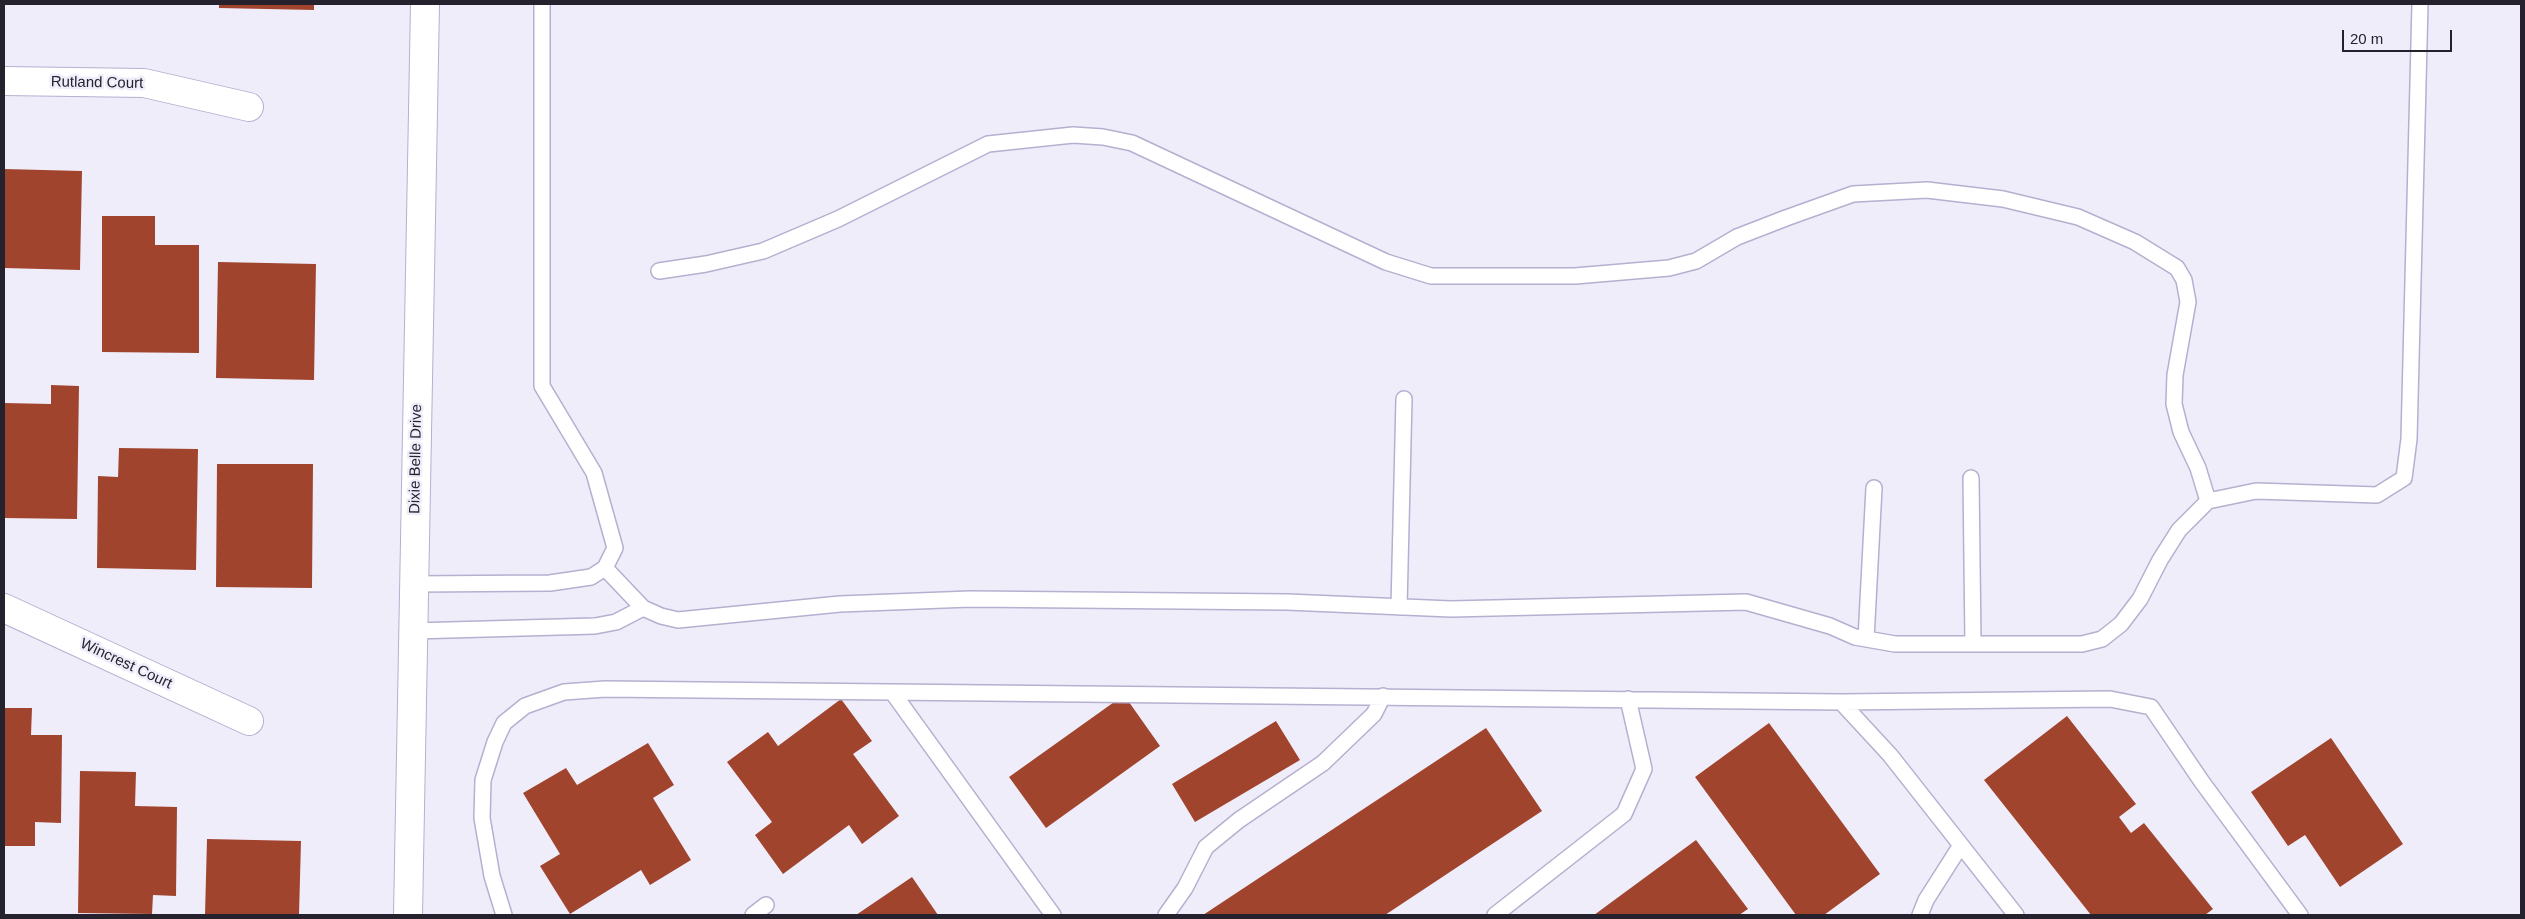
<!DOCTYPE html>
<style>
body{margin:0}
#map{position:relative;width:2525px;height:919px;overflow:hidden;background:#f0edfb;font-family:Helvetica,sans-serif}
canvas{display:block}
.frame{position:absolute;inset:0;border:5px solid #25222e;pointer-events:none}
.scale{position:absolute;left:2342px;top:30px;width:110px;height:22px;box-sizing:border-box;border:2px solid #25222e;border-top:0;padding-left:6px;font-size:15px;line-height:18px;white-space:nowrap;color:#25222e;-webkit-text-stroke:4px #f0edfb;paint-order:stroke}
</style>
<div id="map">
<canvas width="2525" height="919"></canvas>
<div class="frame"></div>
<div class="scale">20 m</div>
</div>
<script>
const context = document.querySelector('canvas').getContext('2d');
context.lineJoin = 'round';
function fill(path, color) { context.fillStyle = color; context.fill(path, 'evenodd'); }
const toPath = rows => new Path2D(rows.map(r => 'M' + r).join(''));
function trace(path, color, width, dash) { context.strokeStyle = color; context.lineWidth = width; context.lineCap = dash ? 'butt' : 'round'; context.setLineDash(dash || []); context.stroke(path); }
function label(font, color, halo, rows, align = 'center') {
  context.font = font + ' Helvetica,sans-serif'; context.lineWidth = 5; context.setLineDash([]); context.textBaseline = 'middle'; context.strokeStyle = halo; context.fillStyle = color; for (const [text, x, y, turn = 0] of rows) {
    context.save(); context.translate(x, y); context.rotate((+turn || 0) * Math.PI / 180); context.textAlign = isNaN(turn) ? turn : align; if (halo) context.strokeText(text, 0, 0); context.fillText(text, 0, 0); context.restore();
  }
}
const building = toPath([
 [219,4,314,4,314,10,219,8],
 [4,169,82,171,80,270,4,268],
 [102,216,155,216,155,245,199,245,199,353,102,352],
 [218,262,316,264,314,380,216,378],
 [51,385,79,386,77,519,4,518,4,403,51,404],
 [119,448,198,449,196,570,97,568,98,476,118,477],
 [217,464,313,464,312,588,216,587],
 [1124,695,1160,746,1046,828,1009,777],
 [841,699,872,741,853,754,899,816,862,844,849,825,783,874,755,835,772,822,727,762,768,732,778,746],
 [4,708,32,708,31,735,62,735,61,823,35,822,35,846,4,846],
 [2067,716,2136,804,2119,817,2131,833,2144,823,2213,909,2205,915,2091,915,1984,780],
 [1276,721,1300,760,1195,822,1172,784],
 [1769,723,1880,874,1824,915,1796,915,1695,777],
 [1486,728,1542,811,1385,915,1203,915],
 [2331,738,2403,844,2340,887,2305,835,2288,846,2251,792],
 [648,743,674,785,653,798,691,860,650,885,641,870,570,914,540,866,560,854,523,793,566,768,577,785],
 [80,771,136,772,135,806,177,807,176,896,153,895,152,914,78,913],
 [207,839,301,841,299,915,205,915],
 [1696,840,1748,909,1739,915,1594,915],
 [912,877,938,915,856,915]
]);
const service = toPath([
 [659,271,706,264,763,251,838,219,988,144,1073,135,1103,137,1132,143,1386,262,1431,276,1575,276,1669,268,1696,261,1737,237,1786,218,1853,194,1927,190,2003,199,2078,217,2135,242,2177,268,2184,280,2188,302,2175,375,2174,404,2181,432,2198,468,2208,501],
 [1971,478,1973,644],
 [605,568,643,608,661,616,678,620,840,604,970,599,1287,602,1451,609,1746,602,1830,626,1855,637,1895,644,2082,644,2102,639,2121,624,2140,599,2160,560,2179,530,2208,501,2256,491,2377,495,2404,478,2409,439,2420,4],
 [414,584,550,583,591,577,605,568,615,548,594,473,542,386,542,4],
 [1399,607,1404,399],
 [413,631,595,626,616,622,643,608],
 [1866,639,1874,488],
 [893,693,1053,915],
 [1841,702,1890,755,2016,915],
 [504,915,492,876,482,818,483,780,495,742,504,723,525,706,564,692,605,689,1841,702,2110,699,2151,707,2202,782,2300,915],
 [753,915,766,905],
 [1166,915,1185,888,1206,847,1239,820,1323,763,1374,714,1383,696],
 [1495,915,1624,814,1644,769,1628,699],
 [1920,915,1926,900,1961,845]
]);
const minor = toPath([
 [4,81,144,83,249,107],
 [4,608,249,721]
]);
const tertiary = toPath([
 [408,915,425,4]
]);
const streetNames = [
 ["Rutland Court",97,83,1],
 ["Dixie Belle Drive",416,459,-89],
 ["Wincrest Court",126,664,25]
];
fill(building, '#a1442d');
trace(service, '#b6afcf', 18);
trace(minor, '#b6afcf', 30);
trace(tertiary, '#b6afcf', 30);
trace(service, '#fff', 15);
trace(minor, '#fff', 28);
trace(tertiary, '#fff', 28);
label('15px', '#25222e', '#f0edfb', streetNames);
</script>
